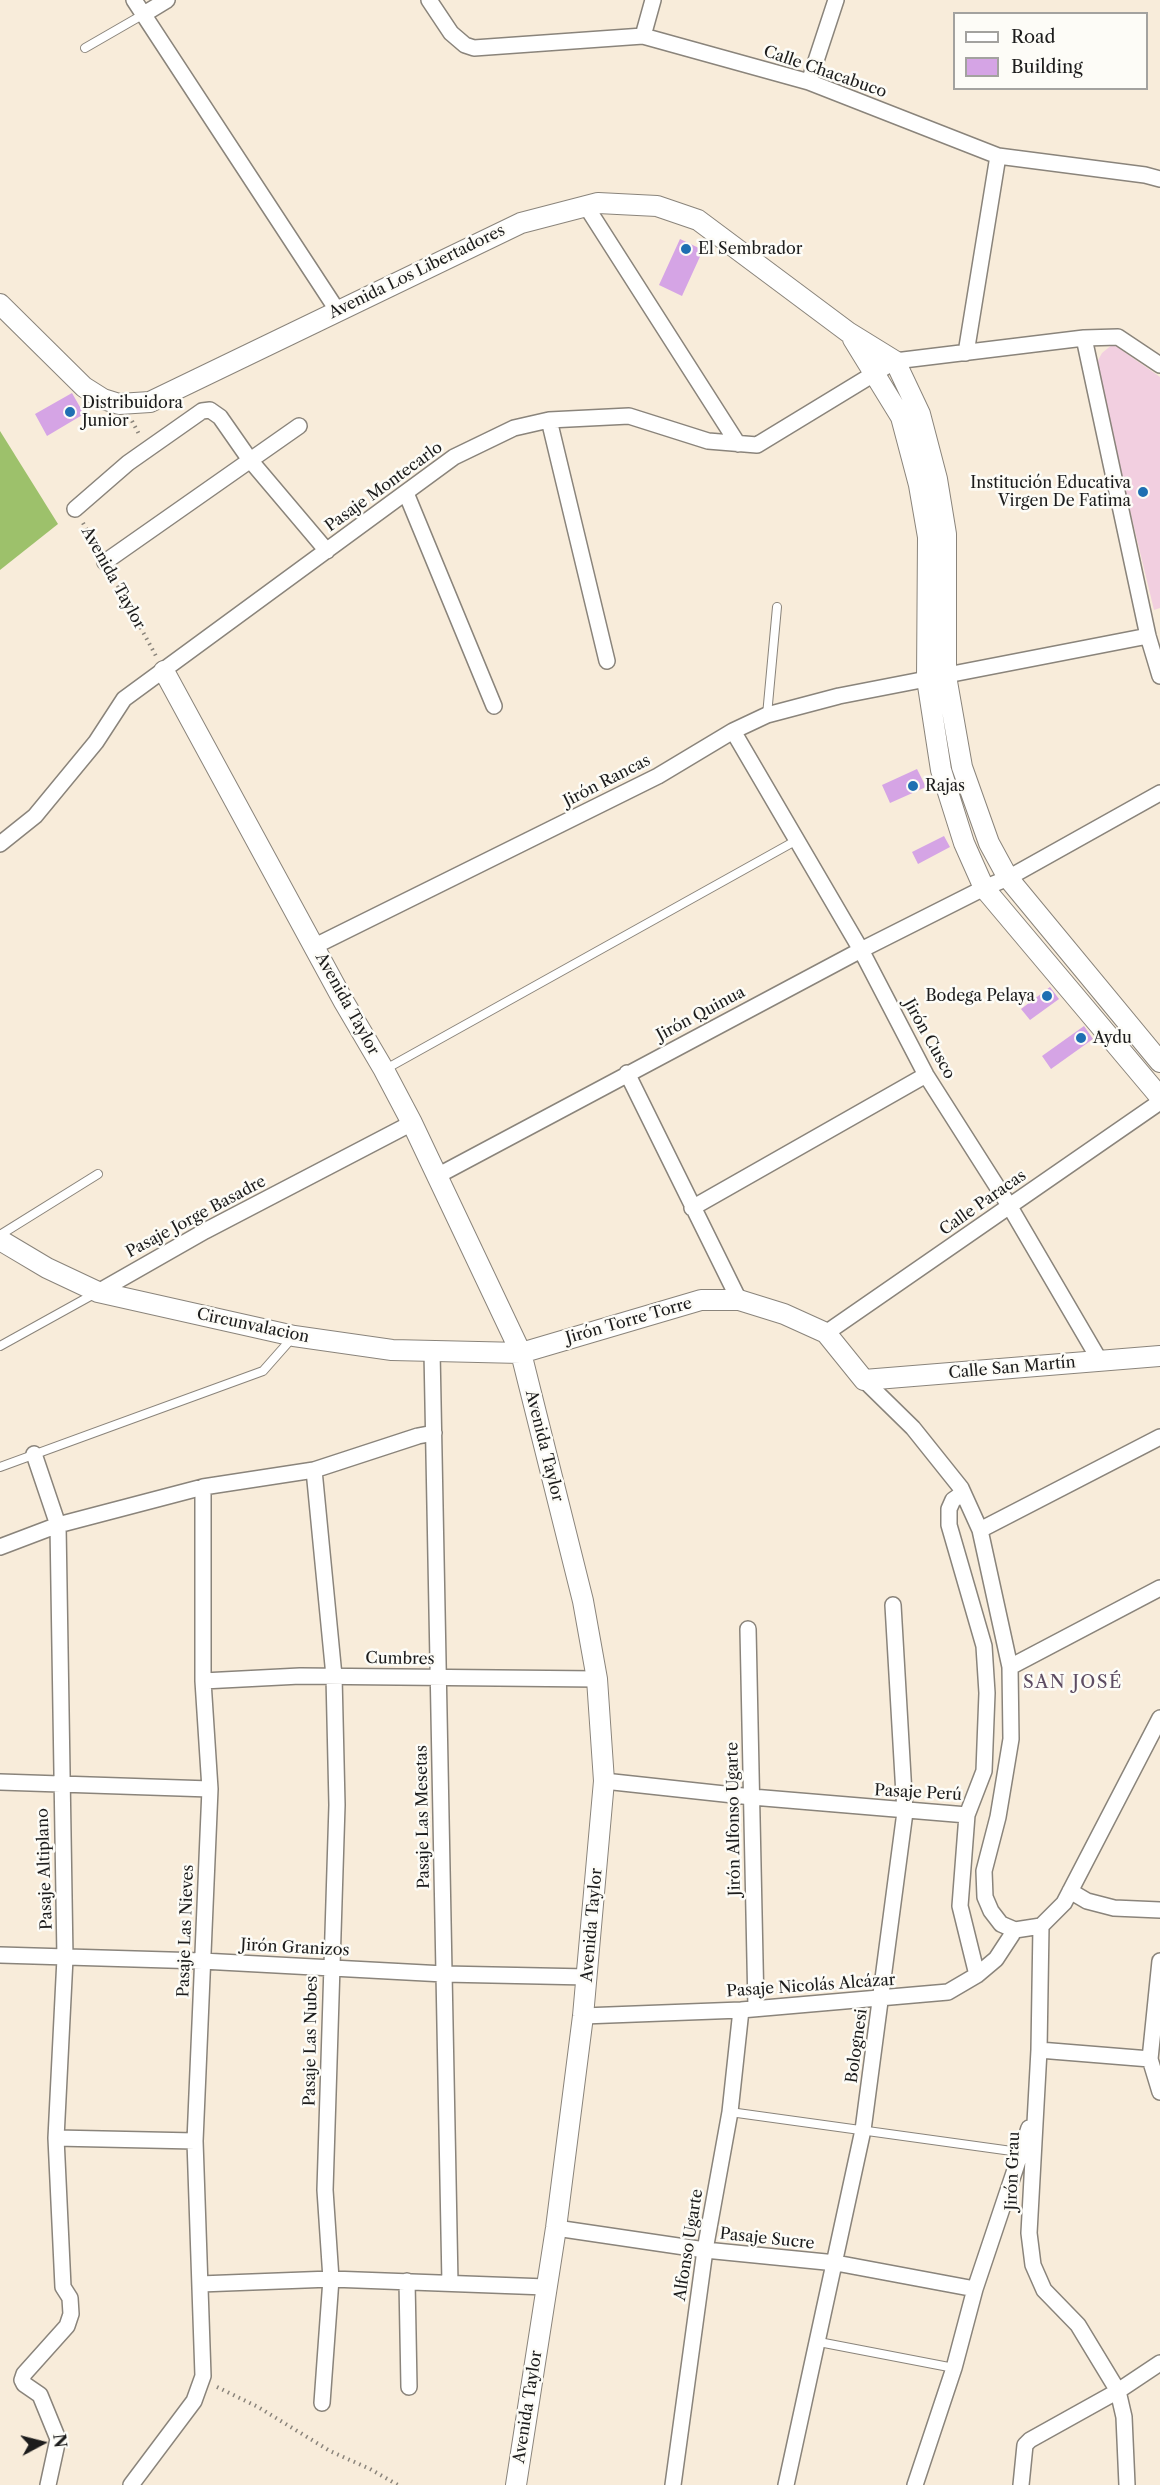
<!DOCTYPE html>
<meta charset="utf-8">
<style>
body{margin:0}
#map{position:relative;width:1160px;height:2485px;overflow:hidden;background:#f8ecda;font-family:"Libre Caslon Text",serif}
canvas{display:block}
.legend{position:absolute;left:953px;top:12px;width:195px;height:78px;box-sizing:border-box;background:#fdfcf7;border:2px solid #a3a29f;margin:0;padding:8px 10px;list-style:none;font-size:18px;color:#1c1c1c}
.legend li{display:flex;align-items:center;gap:12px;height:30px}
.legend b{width:30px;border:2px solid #a3a29f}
.north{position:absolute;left:12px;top:2413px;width:60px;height:60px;-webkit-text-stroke:4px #fdfcf7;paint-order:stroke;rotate:83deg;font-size:16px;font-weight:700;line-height:24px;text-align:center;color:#1c1c1c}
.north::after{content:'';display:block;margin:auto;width:21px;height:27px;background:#1c1c1c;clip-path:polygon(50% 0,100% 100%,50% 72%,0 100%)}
</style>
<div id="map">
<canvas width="1160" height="2485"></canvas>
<ul class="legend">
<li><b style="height:8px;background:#fff"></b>Road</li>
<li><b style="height:16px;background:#d5a4e5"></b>Building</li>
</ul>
<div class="north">N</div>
</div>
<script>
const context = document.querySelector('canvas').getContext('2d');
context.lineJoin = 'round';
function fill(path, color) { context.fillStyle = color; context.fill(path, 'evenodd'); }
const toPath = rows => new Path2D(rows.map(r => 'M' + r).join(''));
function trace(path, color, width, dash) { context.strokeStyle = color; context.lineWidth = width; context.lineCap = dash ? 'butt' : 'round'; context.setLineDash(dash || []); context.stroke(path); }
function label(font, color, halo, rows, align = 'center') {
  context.font = font + ' "Libre Caslon Text",serif'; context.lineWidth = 5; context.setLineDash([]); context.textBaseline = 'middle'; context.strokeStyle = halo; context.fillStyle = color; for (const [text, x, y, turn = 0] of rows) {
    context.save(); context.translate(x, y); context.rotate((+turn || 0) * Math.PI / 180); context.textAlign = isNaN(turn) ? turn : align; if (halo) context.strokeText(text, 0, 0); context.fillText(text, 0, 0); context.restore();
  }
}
const built = toPath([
 [1113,344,1160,377,1160,608,1154,610,1095,366,1102,353]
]);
const green = toPath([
 [0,431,58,524,0,570]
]);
const building = toPath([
 [680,239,703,250,682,296,659,285],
 [72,393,84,414,47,436,35,414],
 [917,769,926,787,890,803,882,785],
 [944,836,950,847,918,864,912,852],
 [1050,987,1059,999,1030,1020,1021,1009],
 [1084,1026,1093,1039,1051,1069,1042,1056]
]);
const path = toPath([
 [132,421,140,436],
 [83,523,97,548],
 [112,575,156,656],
 [217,2387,258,2407,330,2451,370,2469,398,2485]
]);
const service = toPath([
 [85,48,144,14],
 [767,715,777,607],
 [384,1070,797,840],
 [0,1235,98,1174],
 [0,1346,94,1294],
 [0,1467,263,1371,293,1337],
 [730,2112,1019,2152],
 [819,2342,954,2368]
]);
const minor = toPath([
 [134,0,337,310],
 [429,0,451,33,465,45,474,48,643,36,809,82,998,156,1145,175,1160,179],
 [144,14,167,0],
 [643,36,653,0],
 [809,82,836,0],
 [586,206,738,444],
 [1084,338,1148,636,1160,676],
 [966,353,998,156],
 [549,420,607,661],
 [406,493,494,706],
 [75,509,128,463,202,411,210,410,220,417,250,460,327,551],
 [105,562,299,426],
 [733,731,861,950,926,1075,1010,1207,1100,1361],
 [0,844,35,816,96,742,124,699,454,457,514,428,549,420,629,416,708,441,757,445,895,361,1084,338,1118,337,1160,365],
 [315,946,658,776,733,731,767,715,839,696,1148,636],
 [627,1073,739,1300],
 [437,1176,861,950,984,888,1008,878,1160,793],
 [692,1208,926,1075],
 [98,1292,205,1231,412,1123],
 [826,1333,1160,1102],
 [432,1351,450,2283],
 [864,1380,913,1428,961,1488,980,1530,1010,1667,1011,1739,998,1817,984,1871,985,1897,991,1911,1001,1924,1015,1930,1041,1926,1064,1903,1160,1718],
 [34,1454,58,1525,65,1958,56,2138,63,2287,70,2298,71,2314,67,2326,24,2374,22,2380,24,2384,40,2395,58,2439,48,2485],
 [314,1470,334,1676,337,1805,325,2190,331,2279,322,2403],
 [980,1530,1160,1437],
 [0,1547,58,1525,203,1487,314,1470,418,1436,434,1433],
 [748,1629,756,2008],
 [1010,1667,1160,1588],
 [203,1681,300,1676,597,1679],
 [604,1781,752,1797,967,1815,984,1771,987,1693,984,1646,949,1525,949,1509,953,1500,963,1493],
 [0,1782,210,1789],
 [967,1815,960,1906,977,1975],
 [1070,1891,1087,1901,1114,1908,1160,1910],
 [1041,1926,1039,2050,1029,2233,1033,2265,1044,2290,1078,2325,1118,2391,1124,2417,1127,2485],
 [0,1955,202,1961,444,1974,588,1977],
 [1160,1961,1150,2059,1160,2092],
 [583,2016,741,2010,948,1992,977,1975,996,1959,1015,1930],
 [1039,2050,1150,2059],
 [56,2138,195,2141],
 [556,2228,705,2250,836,2263,975,2289],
 [407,2281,409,2387],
 [200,2284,331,2279,546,2287],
 [131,2485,194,2401,203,2376,195,2141,210,1789,203,1681,203,1487],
 [673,2485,705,2250,730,2112,741,2010],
 [786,2485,863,2130,905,1812,893,1605],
 [915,2485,954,2368,975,2289,1029,2128],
 [1021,2485,1025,2445,1030,2440,1118,2391,1160,2363]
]);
const tertiary = toPath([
 [0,304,84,387,103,399,119,404,150,402,521,223,598,203,657,206,698,220,848,332,895,361,920,414,937,479,946,534,946,676,962,767,989,843,1008,878,1160,1062],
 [853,339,901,417,919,485,928,537,927,679,941,770,964,843,984,888,1160,1097],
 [164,671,344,1002,384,1070,412,1123,521,1353,583,1601,597,1679,604,1781,583,2016,556,2228,516,2485],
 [0,1240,47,1268,98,1292,294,1336,392,1350,521,1353,701,1300,739,1300,784,1314,826,1333,864,1380,1160,1356]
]);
const markers = [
 [686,249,6,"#1f6fb2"],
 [70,412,6,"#1f6fb2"],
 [1143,492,6,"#1f6fb2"],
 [913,786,6,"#1f6fb2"],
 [1047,996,6,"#1f6fb2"],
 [1081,1038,6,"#1f6fb2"]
];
const streetNames = [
 ["Calle Chacabuco",825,72,19],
 ["Avenida Los Libertadores",417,272,-26],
 ["Pasaje Montecarlo",384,487,-36],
 ["Avenida Taylor",113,578,61],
 ["Jirón Rancas",607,781,-27],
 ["Avenida Taylor",347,1004,61],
 ["Jirón Quinua",701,1014,-28],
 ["Jirón Cusco",929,1039,61],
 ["Calle Paracas",983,1203,-35],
 ["Pasaje Jorge Basadre",196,1217,-28],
 ["Jirón Torre Torre",629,1321,-16],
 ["Circunvalacion",253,1326,12],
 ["Calle San Martín",1012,1368,-5],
 ["Avenida Taylor",544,1446,76],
 ["Cumbres",400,1659,1],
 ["Pasaje Perú",918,1793,3],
 ["Pasaje Las Mesetas",423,1817,-91],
 ["Jirón Alfonso Ugarte",734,1819,-91],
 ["Pasaje Altiplano",45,1869,-92],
 ["Avenida Taylor",592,1925,-85],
 ["Pasaje Las Nieves",186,1931,-88],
 ["Jirón Granizos",295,1948,3],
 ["Pasaje Nicolás Alcázar",811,1986,-4],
 ["Pasaje Las Nubes",311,2041,-89],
 ["Bolognesi",857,2046,-82],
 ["Jirón Grau",1013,2171,-88],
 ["Pasaje Sucre",767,2239,6],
 ["Alfonso Ugarte",689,2245,-81],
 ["Avenida Taylor",528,2407,-81]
];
const poiNames = [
 ["El Sembrador",698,249],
 ["Distribuidora",82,403],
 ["Junior",82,421],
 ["Institución Educativa",1131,483,"right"],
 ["Virgen De Fatima",1131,501,"right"],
 ["Rajas",925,786],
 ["Bodega Pelaya",1035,996,"right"],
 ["Aydu",1093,1038]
];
const neighbourhoodNames = [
 ["SAN JOSÉ",1073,1683]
];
fill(built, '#f2cfe0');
fill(green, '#9dc16b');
fill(building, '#d5a4e5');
trace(service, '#8a847b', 10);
trace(minor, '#8a847b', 18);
trace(tertiary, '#8a847b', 22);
trace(path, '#8a847b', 4, [1.5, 4.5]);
trace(service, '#fff', 8);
trace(minor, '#fff', 15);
trace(tertiary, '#fff', 20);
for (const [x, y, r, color] of markers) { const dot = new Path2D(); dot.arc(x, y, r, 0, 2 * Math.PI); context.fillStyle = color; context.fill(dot); trace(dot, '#fdfcf7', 2); }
label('16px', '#1c1c1c', '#fdfcf7', streetNames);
label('16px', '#1c1c1c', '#fdfcf7', poiNames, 'left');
context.letterSpacing = '1.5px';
label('18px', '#5d4c62', '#fdfcf7', neighbourhoodNames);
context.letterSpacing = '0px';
</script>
